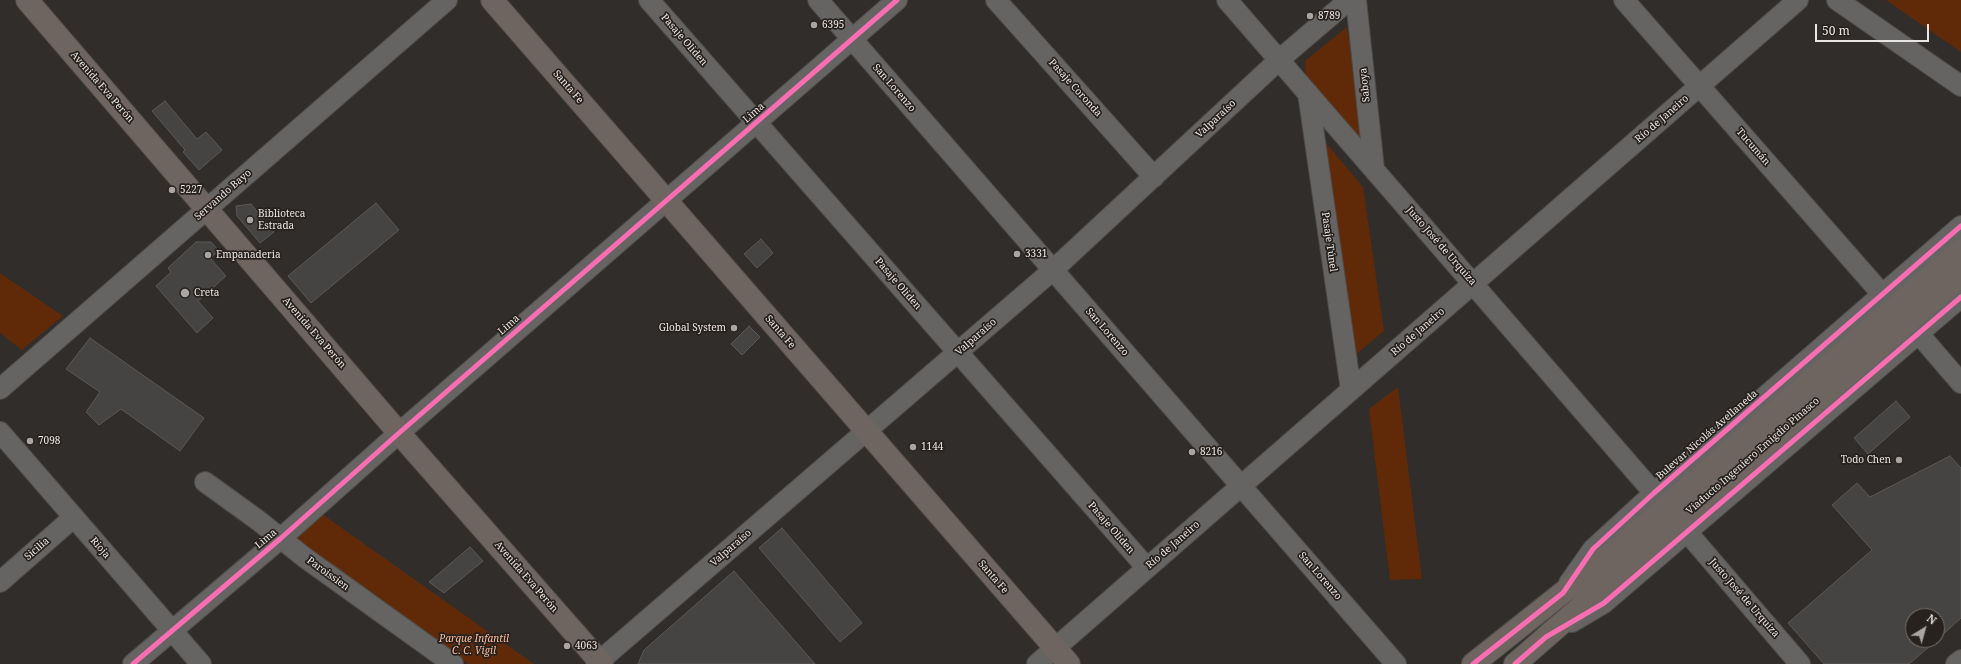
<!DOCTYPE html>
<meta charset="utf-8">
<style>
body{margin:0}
#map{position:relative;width:1961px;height:664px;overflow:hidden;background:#302d2a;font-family:"Noto Serif",serif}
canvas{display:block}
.north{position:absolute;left:1905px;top:608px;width:40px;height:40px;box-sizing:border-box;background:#28221f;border:1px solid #75706d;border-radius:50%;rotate:37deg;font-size:11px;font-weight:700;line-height:16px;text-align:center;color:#e9e5e3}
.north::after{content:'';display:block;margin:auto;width:14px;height:18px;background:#a8a5a2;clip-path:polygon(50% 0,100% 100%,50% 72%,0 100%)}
.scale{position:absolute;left:1815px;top:24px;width:114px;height:18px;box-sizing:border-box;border:2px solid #e9e5e3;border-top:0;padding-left:5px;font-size:12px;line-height:14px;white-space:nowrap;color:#e9e5e3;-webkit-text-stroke:3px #28221f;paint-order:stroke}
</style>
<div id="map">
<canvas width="1961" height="664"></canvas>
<div class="north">N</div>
<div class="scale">50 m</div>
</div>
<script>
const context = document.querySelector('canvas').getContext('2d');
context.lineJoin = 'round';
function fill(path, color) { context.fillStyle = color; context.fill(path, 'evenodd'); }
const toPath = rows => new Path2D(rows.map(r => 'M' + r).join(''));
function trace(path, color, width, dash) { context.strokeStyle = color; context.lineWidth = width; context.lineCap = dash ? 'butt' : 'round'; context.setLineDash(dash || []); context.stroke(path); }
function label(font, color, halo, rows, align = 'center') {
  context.font = font + ' "Noto Serif",serif'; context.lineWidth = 3.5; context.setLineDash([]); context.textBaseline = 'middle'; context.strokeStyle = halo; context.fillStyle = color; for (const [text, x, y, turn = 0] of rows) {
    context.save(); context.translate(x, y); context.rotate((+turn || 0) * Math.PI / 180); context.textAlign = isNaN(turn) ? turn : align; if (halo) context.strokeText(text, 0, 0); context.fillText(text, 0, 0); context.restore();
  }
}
const green = toPath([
 [1886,0,1961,0,1961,52],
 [1347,27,1364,148,1306,79,1305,61],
 [1321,137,1363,187,1384,331,1354,356],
 [0,273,63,316,22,350,0,333],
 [1398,387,1422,579,1390,580,1369,409],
 [322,514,534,664,468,664,294,540]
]);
const building = toPath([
 [165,101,197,139,206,132,222,150,199,170,183,152,185,150,152,111,165,101],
 [376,203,399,230,311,303,288,276,376,203],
 [251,204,274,232,260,243,237,216,236,206,251,204],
 [761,239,773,253,757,268,744,254,761,239],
 [196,242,211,242,219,251,210,258,226,276,198,301,213,318,197,333,156,286,171,272,168,268,196,242],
 [749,326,760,337,742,355,731,344,749,326],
 [90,338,204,418,180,451,121,409,99,425,86,412,100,392,66,369,90,338],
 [1896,401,1910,417,1868,454,1854,438,1896,401],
 [1950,456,1961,468,1961,618,1937,640,1937,616,1913,616,1913,640,1937,640,1909,664,1824,664,1788,623,1872,550,1832,505,1857,483,1870,497,1950,456],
 [782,528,862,623,840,642,759,548,782,528],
 [470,547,483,561,444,593,429,582,470,547],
 [734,571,815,664,638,664,644,650,734,571]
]);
const minor = toPath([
 [649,0,1147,568],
 [818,0,1396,664],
 [996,0,1154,177],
 [1227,0,1654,493],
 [1356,0,1374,169],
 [1624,0,1882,294],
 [1837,0,1961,86],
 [1308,93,1351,390],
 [1918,333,1961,383],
 [0,389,447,0],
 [0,432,201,664],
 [205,482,259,521,304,557,453,664],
 [1687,532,1800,664],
 [0,582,74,517],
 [1569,583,1593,549,1654,493,1961,226],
 [1572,622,1604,603,1961,297],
 [133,664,280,539,399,433,897,0],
 [596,664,1053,270,1279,60,1349,0],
 [1037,664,1798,0],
 [1956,664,1961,660]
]);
const major = toPath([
 [27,0,399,433,602,664],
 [492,0,1069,664],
 [1473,664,1614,552,1961,250],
 [1515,664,1961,275]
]);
const cycleway = toPath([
 [133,664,280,539,399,433,897,0],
 [1473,664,1563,593,1593,549,1654,493,1961,226],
 [1515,664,1546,637,1604,603,1961,297]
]);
const markers = [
 [1310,16,4,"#a8a5a2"],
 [814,25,4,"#a8a5a2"],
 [172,190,4,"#a8a5a2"],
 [250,220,4,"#a8a5a2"],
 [1017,254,4,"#a8a5a2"],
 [208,255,4,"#a8a5a2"],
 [185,293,5,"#a8a5a2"],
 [734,328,4,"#a8a5a2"],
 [30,441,4,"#a8a5a2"],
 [913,447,4,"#a8a5a2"],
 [1192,452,4,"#a8a5a2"],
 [1899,460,4,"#a8a5a2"],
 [567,646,4,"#a8a5a2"]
];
const poiNames = [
 ["8789",1318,16],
 ["6395",822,25],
 ["5227",180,190],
 ["Biblioteca",258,214],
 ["Estrada",258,226],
 ["3331",1025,254],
 ["Empanaderia",216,255],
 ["Creta",194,293],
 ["Global System",726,328,"right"],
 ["7098",38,441],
 ["1144",921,447],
 ["8216",1200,452],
 ["Todo Chen",1891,460,"right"],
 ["4063",575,646]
];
const streetNames = [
 ["Pasaje Oliden",684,40,49],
 ["Saboya",1365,85,-96],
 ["Avenida Eva Perón",102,87,49],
 ["Santa Fe",568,87,49],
 ["San Lorenzo",894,88,49],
 ["Pasaje Coronda",1075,88,48],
 ["Lima",754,113,-41],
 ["Valparaíso",1216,119,-43],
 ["Río de Janeiro",1662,119,-41],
 ["Tucumán",1753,147,49],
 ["Servando Bayo",223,195,-41],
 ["Pasaje Túnel",1329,242,82],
 ["Justo José de Urquiza",1441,246,49],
 ["Pasaje Oliden",898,284,49],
 ["Lima",509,325,-41],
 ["Santa Fe",780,332,49],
 ["San Lorenzo",1107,332,49],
 ["Río de Janeiro",1418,332,-41],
 ["Avenida Eva Perón",314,333,49],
 ["Valparaíso",976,337,-41],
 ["Bulevar Nicolás Avellaneda",1707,435,-41],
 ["Viaducto Ingeniero Emigdio Pinasco",1753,456,-41],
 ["Pasaje Oliden",1111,528,49],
 ["Lima",266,539,-40],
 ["Río de Janeiro",1173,545,-41],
 ["Rioja",100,548,49],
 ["Valparaíso",731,548,-41],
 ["Sicilia",37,549,-41],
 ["Paroissien",328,574,36],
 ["San Lorenzo",1320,576,49],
 ["Avenida Eva Perón",526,577,49],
 ["Santa Fe",993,577,49],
 ["Justo José de Urquiza",1744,598,49]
];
const parkNames = [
 ["Parque Infantil",474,639],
 ["C. C. Vigil",474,651]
];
fill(green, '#602a09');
fill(building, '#464442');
trace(building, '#5b5857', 1);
trace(minor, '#4e4b49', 22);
trace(major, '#4e4b49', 24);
trace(minor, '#666463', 20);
trace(major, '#6e6561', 22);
trace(cycleway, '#f96db3', 5);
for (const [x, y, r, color] of markers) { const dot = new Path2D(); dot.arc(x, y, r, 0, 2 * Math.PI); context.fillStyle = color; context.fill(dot); trace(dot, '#28221f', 1.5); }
label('10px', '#e9e5e3', '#28221f', poiNames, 'left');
label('10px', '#e9e5e3', '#28221f', streetNames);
label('italic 10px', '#fbbda0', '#28221f', parkNames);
</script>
